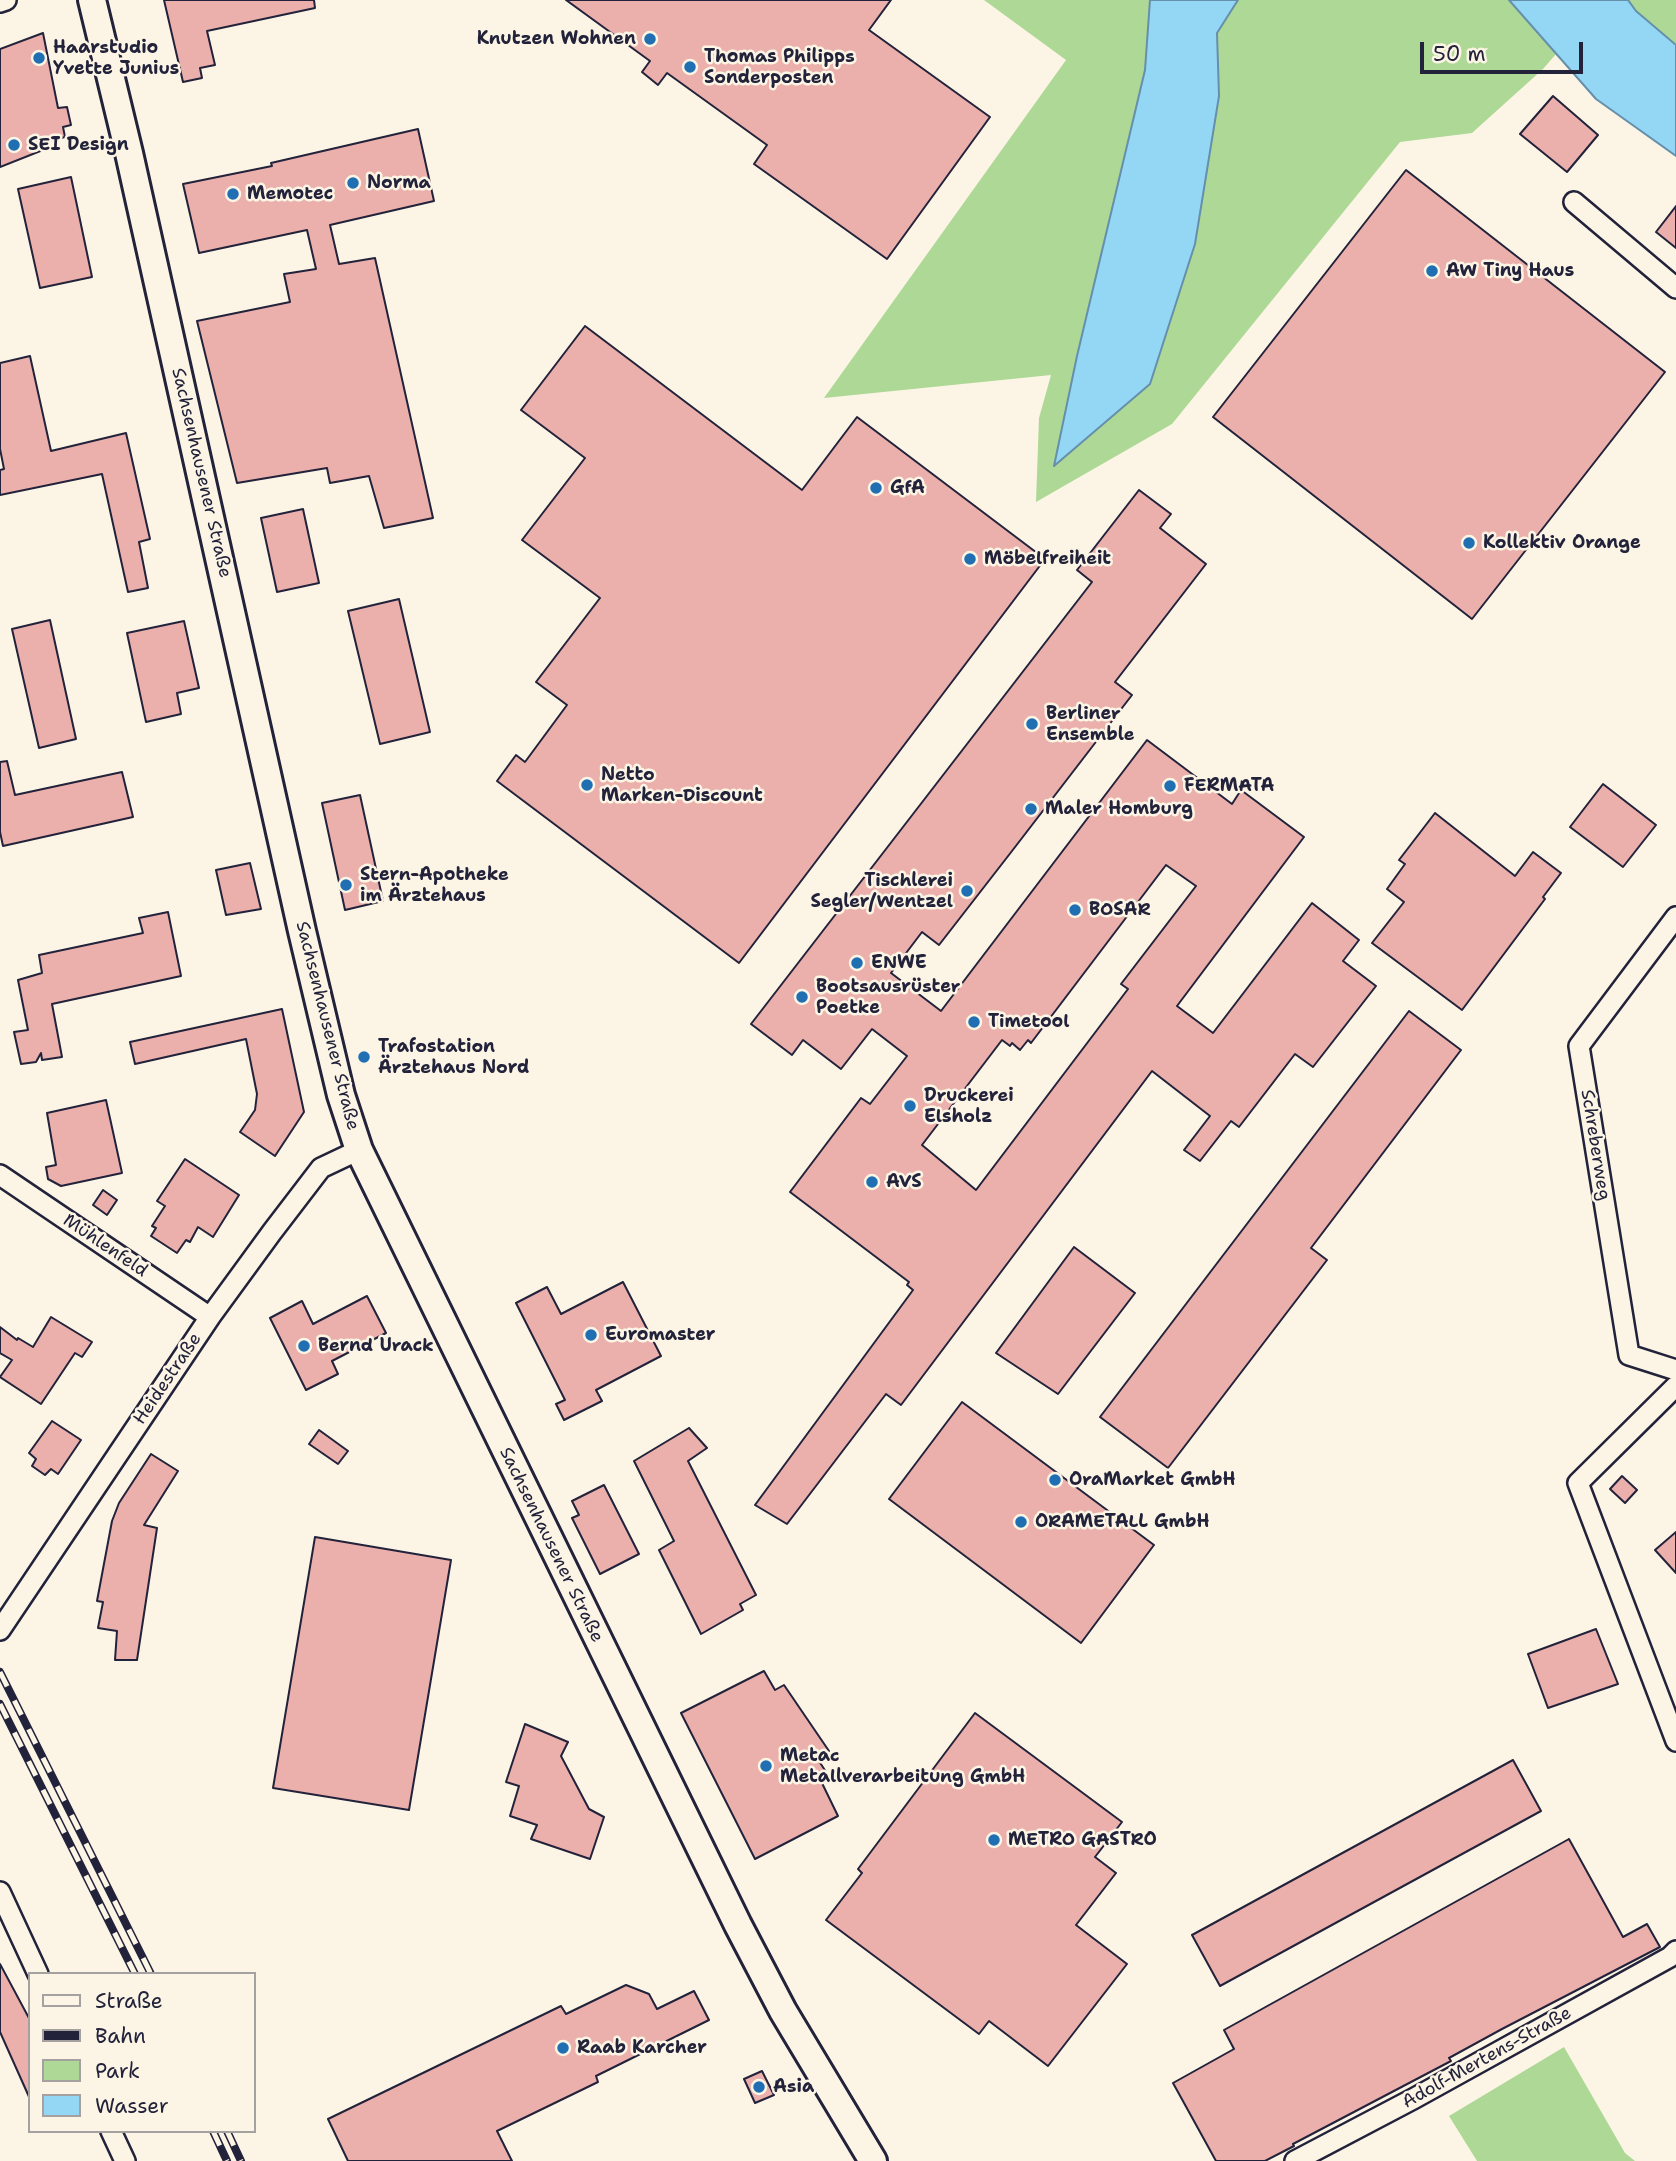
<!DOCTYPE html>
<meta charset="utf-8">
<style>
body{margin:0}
#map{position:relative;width:1676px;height:2161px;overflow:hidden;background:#fcf5e5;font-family:"Shantell Sans",sans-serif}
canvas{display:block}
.legend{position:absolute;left:28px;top:1972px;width:228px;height:161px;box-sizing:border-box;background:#fcf5e5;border:2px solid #a5a1a1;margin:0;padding:9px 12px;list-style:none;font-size:21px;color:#22223b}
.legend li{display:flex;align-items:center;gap:14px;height:35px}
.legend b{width:35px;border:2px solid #a5a1a1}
.scale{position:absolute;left:1420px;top:42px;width:163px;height:32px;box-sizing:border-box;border:4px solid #22223b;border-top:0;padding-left:9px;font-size:21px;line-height:24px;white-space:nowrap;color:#22223b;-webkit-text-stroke:5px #fcf5e5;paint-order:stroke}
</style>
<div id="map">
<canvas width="1676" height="2161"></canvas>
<ul class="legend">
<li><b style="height:9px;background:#fcf5e5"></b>Straße</li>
<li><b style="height:9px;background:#22223b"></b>Bahn</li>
<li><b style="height:19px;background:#aed896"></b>Park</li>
<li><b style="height:19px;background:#94d7f5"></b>Wasser</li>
</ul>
<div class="scale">50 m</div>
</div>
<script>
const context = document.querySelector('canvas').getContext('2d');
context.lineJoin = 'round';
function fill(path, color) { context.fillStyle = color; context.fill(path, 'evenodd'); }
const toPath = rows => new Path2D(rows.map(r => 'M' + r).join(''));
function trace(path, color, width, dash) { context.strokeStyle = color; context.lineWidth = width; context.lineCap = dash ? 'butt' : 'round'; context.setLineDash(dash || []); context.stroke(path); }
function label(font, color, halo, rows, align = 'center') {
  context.font = font + ' "Shantell Sans",sans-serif'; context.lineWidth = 5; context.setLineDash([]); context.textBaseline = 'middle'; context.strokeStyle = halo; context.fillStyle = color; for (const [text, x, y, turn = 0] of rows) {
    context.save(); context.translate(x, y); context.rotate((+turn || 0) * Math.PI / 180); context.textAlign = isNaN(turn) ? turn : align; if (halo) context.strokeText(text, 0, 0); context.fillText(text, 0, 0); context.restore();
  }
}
const green = toPath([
 [984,0,1150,0,1145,70,1150,384,1195,244,1219,96,1217,33,1238,0,1509,0,1556,54,1543,69,1472,133,1400,142,1172,424,1036,502,1039,418,1051,375,824,398,1066,60],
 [1628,0,1676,0,1676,45,1636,11],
 [1564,2047,1625,2153,1635,2161,1477,2161,1449,2116]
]);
const water = toPath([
 [1150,0,1238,0,1217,33,1219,96,1195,244,1150,384,1054,466,1077,356,1145,70,1150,0],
 [1509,0,1628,0,1636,11,1676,45,1676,156,1596,99,1509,0]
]);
const building = toPath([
 [164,0,314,0,315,8,207,31,215,65,200,68,202,78,183,82,164,0],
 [566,0,891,0,869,30,990,117,887,259,754,164,767,145,667,73,658,85,642,72,650,61,566,0],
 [43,33,58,108,67,107,71,125,63,127,65,137,46,142,48,148,0,167,0,49,43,33],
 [1553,96,1598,135,1567,172,1520,134,1553,96],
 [418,129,434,201,330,225,339,264,375,258,433,518,384,528,369,476,330,483,327,468,237,483,197,321,290,302,284,274,316,269,307,230,199,253,183,184,272,166,271,163,418,129],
 [1406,170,1665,372,1472,619,1213,417,1406,170],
 [71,177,92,277,40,288,18,189,71,177],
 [1676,206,1676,248,1656,232,1676,206],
 [585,326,802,490,857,417,1045,559,739,963,497,781,516,755,525,762,567,705,536,682,600,598,522,540,585,458,521,410,585,326],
 [30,356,51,451,126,433,150,539,139,542,148,588,128,592,102,474,0,495,0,470,4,469,0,449,0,363,30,356],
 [1139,490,1171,514,1160,528,1206,564,1115,682,1132,695,1012,851,939,945,922,932,891,973,941,1011,1147,740,1232,804,1241,790,1304,837,1177,1006,1213,1033,1312,903,1359,940,1343,961,1376,986,1313,1067,1295,1054,1239,1127,1231,1121,1200,1161,1184,1150,1210,1116,1152,1071,901,1405,886,1394,787,1524,755,1505,913,1290,907,1285,909,1282,790,1192,861,1098,870,1104,907,1056,872,1029,841,1069,803,1040,792,1055,751,1024,1092,582,1077,570,1139,490],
 [1166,865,1196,886,1121,984,1128,989,976,1190,922,1145,1002,1040,1010,1046,1012,1043,1020,1050,1028,1040,1031,1043,1166,865],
 [303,509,319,583,277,592,261,518,303,509],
 [399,599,430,732,380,744,348,611,399,599],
 [50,620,76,739,39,748,12,629,50,620],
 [184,621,199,688,177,693,181,714,146,722,127,633,184,621],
 [7,761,15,795,122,772,133,817,3,846,0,832,0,762,7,761],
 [1603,784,1656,825,1623,867,1570,827,1603,784],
 [360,795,383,901,345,910,322,803,360,795],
 [1435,813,1515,876,1533,852,1561,873,1543,897,1545,899,1462,1010,1372,943,1404,902,1387,889,1405,864,1399,860,1435,813],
 [250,863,261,909,226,915,216,870,250,863],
 [168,912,181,976,52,1004,62,1057,42,1060,41,1053,36,1062,21,1064,14,1032,28,1030,18,980,42,973,39,955,143,933,139,918,168,912],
 [282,1009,304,1112,275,1156,240,1132,255,1110,257,1094,246,1039,135,1064,130,1042,282,1009],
 [1409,1011,1461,1050,1311,1248,1327,1260,1168,1468,1100,1417,1409,1011],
 [106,1100,122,1173,61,1186,48,1179,46,1167,56,1165,47,1113,106,1100],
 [185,1159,239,1195,213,1237,198,1227,190,1242,186,1240,177,1253,151,1236,156,1228,152,1226,165,1206,157,1201,185,1159],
 [103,1190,117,1200,107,1215,93,1205,103,1190],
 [1074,1247,1135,1293,1058,1394,996,1353,1074,1247],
 [623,1282,661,1356,596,1390,602,1401,564,1420,556,1404,565,1400,516,1303,547,1287,561,1314,623,1282],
 [367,1296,386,1333,332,1361,338,1374,306,1390,270,1318,302,1301,313,1324,367,1296],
 [51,1317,92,1342,82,1357,75,1353,41,1404,0,1377,12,1360,0,1353,0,1327,17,1340,18,1338,33,1347,51,1317],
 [962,1402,1154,1545,1081,1643,889,1499,962,1402],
 [52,1421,81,1440,58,1474,51,1469,45,1475,32,1466,36,1459,29,1453,52,1421],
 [689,1428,707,1448,688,1461,756,1595,740,1604,743,1610,701,1634,659,1550,674,1541,634,1461,689,1428],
 [319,1430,348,1451,338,1464,309,1444,319,1430],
 [151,1454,178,1471,144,1525,157,1528,137,1660,115,1660,117,1631,98,1628,103,1602,97,1601,112,1521,119,1503,151,1454],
 [1622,1476,1637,1490,1625,1503,1610,1489,1622,1476],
 [604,1485,639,1554,600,1574,572,1518,579,1515,572,1501,604,1485],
 [1676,1532,1676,1573,1655,1550,1676,1532],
 [315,1537,451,1560,409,1810,273,1788,315,1537],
 [1596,1629,1618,1684,1548,1708,1528,1654,1596,1629],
 [764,1671,775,1690,784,1685,829,1751,817,1758,828,1775,820,1779,838,1816,755,1859,681,1713,764,1671],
 [975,1713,1122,1822,1095,1857,1116,1873,1076,1925,1127,1964,1048,2066,989,2021,979,2034,826,1920,862,1873,858,1869,975,1713],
 [525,1724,568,1742,561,1756,589,1809,604,1817,590,1859,531,1839,537,1825,510,1816,519,1786,506,1782,525,1724],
 [1513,1760,1541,1811,1220,1986,1192,1935,1513,1760],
 [1569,1839,1623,1937,1647,1924,1660,1947,1502,2029,1449,2058,1451,2061,1293,2144,1294,2146,1265,2161,1216,2161,1173,2083,1234,2049,1224,2030,1569,1839],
 [0,1964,30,2020,30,2099,0,2032,0,1964],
 [626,1985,649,1994,657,2009,694,1991,709,2020,596,2076,598,2082,497,2131,512,2161,348,2161,328,2119,561,2006,566,2014,626,1985],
 [762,2071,774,2095,755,2103,744,2079,762,2071]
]);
const street = toPath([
 [0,2,6,0],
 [1574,202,1676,288],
 [1676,917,1579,1046,1629,1355,1676,1370],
 [0,1175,210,1317],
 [1676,1386,1578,1483,1676,1741],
 [0,1630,210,1317,272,1232,321,1168,359,1150],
 [0,1892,38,1974],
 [111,2131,125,2161],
 [1295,2161,1413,2099,1670,1957,1676,1951]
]);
const secondary = toPath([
 [92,0,129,153,302,931,341,1095,359,1150,738,1925,783,2011,873,2161]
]);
const rail = toPath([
 [0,1672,151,1974],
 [0,1704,135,1974],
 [213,2131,227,2161],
 [227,2131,241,2161]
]);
const markers = [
 [650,39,7,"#1f6fb2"],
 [39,58,7,"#1f6fb2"],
 [690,67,7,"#1f6fb2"],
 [14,145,7,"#1f6fb2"],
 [353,183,7,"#1f6fb2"],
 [233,194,7,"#1f6fb2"],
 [1432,271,7,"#1f6fb2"],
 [876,488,7,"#1f6fb2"],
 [1469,543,7,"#1f6fb2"],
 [970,559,7,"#1f6fb2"],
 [1032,724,7,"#1f6fb2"],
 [587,785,7,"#1f6fb2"],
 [1170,786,7,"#1f6fb2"],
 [1031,809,7,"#1f6fb2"],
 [346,885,7,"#1f6fb2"],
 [967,891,7,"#1f6fb2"],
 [1075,910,7,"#1f6fb2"],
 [857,963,7,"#1f6fb2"],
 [802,997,7,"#1f6fb2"],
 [974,1022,7,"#1f6fb2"],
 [364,1057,7,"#1f6fb2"],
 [910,1106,7,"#1f6fb2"],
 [872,1182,7,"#1f6fb2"],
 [591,1335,7,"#1f6fb2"],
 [304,1346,7,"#1f6fb2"],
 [1055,1480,7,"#1f6fb2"],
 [1021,1522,7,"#1f6fb2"],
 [766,1766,7,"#1f6fb2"],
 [994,1840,7,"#1f6fb2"],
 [563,2048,7,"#1f6fb2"],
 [759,2087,7,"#1f6fb2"]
];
const poiNames = [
 ["Knutzen Wohnen",636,39,"right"],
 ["Haarstudio",53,48],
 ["Yvette Junius",53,69],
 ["Thomas Philipps",704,57],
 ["Sonderposten",704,78],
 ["SEI Design",28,145],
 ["Norma",367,183],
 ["Memotec",247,194],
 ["AW Tiny Haus",1446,271],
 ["GfA",890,488],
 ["Kollektiv Orange",1483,543],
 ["Möbelfreiheit",984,559],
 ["Berliner",1046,714],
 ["Ensemble",1046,735],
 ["Netto",601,775],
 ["Marken-Discount",601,796],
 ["FERMATA",1184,786],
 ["Maler Homburg",1045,809],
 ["Stern-Apotheke",360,875],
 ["im Ärztehaus",360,896],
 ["Tischlerei",953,881,"right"],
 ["Segler/Wentzel",953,902,"right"],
 ["BOSAR",1089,910],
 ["ENWE",871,963],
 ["Bootsausrüster",816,987],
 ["Poetke",816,1008],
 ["Timetool",988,1022],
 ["Trafostation",378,1047],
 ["Ärztehaus Nord",378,1068],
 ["Druckerei",924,1096],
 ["Elsholz",924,1117],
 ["AVS",886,1182],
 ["Euromaster",605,1335],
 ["Bernd Urack",318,1346],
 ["OraMarket GmbH",1069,1480],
 ["ORAMETALL GmbH",1035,1522],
 ["Metac",780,1756],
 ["Metallverarbeitung GmbH",780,1777],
 ["METRO GASTRO",1008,1840],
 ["Raab Karcher",577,2048],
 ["Asia",773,2087]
];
const streetNames = [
 ["Sachsenhausener Straße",201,473,77],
 ["Sachsenhausener Straße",327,1026,76],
 ["Schreberweg",1595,1145,81],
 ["Mühlenfeld",105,1246,34],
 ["Heidestraße",168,1379,-56],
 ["Sachsenhausener Straße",551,1545,64],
 ["Adolf-Mertens-Straße",1487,2058,-29]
];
fill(green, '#aed896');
fill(water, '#94d7f5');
trace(water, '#668fab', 2);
fill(building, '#ebb0ac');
trace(building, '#22223b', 2);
trace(street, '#22223b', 24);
trace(secondary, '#22223b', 32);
trace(street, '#fcf5e5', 19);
trace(secondary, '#fcf5e5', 26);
trace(rail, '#22223b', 8);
trace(rail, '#fcf5e5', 5, [16]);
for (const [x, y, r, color] of markers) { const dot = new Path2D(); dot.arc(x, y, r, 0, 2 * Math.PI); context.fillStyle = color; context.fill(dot); trace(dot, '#fcf5e5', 2.5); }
label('bold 18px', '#22223b', '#fcf5e5', poiNames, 'left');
label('18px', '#22223b', '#fcf5e5', streetNames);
</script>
